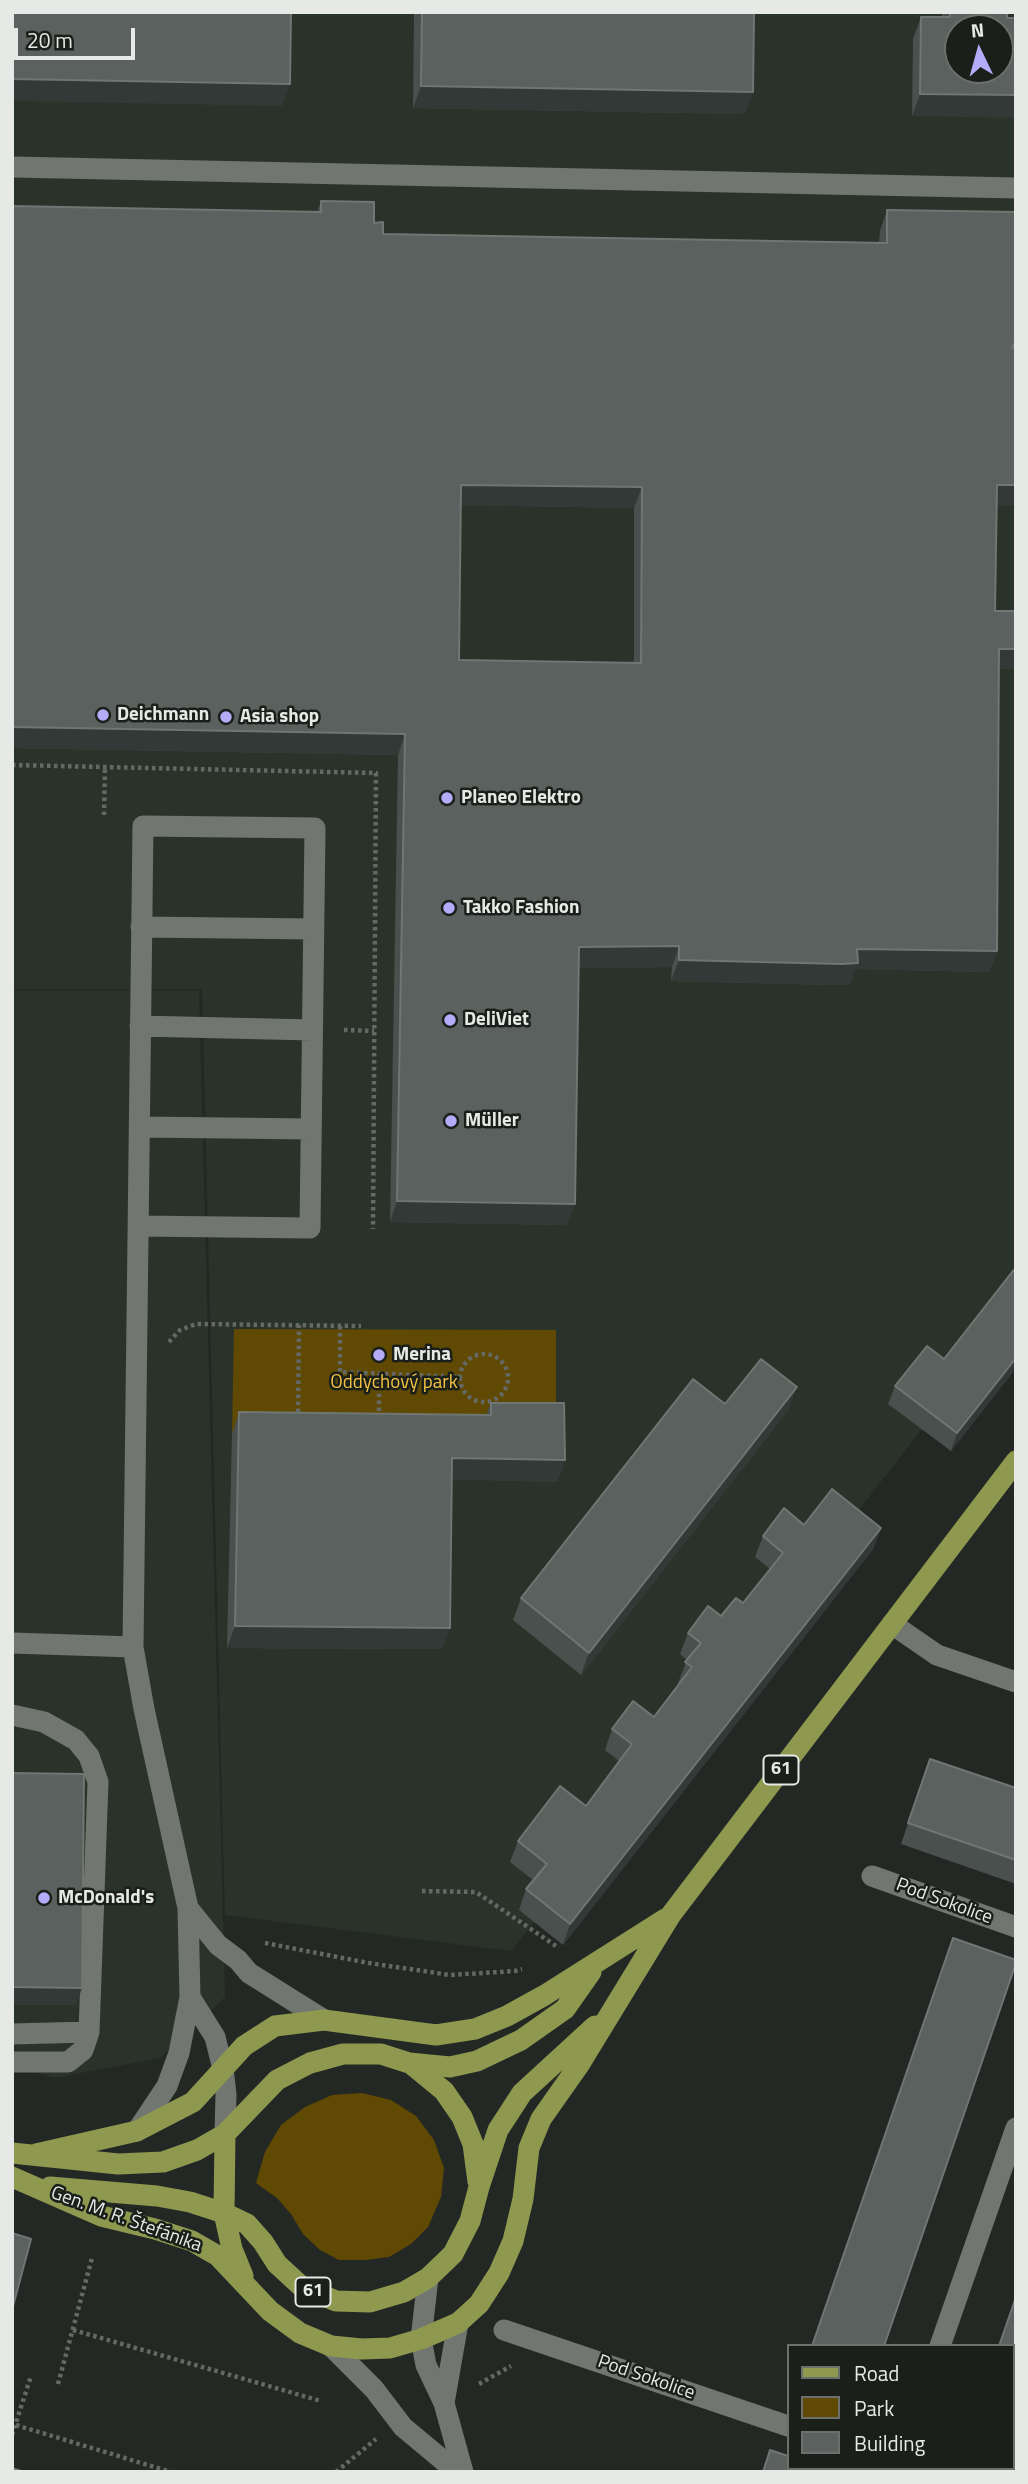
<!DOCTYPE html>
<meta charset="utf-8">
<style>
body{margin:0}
#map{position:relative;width:1028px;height:2484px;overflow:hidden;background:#242824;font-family:"Titillium Web",sans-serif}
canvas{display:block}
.frame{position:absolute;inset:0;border:14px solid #e6e9e6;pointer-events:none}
.legend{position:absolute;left:787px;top:2344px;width:228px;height:126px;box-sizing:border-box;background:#1a1f1a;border:2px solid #6c706c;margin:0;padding:9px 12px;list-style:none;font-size:21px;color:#e6e9e6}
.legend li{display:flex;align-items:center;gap:14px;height:35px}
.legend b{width:35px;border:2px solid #6c706c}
.north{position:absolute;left:944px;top:14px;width:70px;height:70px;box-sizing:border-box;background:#1a1f1a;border:2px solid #6c706c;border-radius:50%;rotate:355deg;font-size:19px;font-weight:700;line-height:28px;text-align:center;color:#e6e9e6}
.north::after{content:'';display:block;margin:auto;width:24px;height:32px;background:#b4acf9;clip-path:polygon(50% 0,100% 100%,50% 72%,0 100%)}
.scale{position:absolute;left:14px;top:28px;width:121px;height:32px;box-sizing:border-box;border:4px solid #e6e9e6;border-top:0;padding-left:9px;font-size:21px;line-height:24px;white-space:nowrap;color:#e6e9e6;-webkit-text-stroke:5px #1a1f1a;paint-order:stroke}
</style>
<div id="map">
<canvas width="1028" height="2484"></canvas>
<div class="frame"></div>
<ul class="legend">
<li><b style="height:9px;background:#8e984f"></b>Road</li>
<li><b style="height:19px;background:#604902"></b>Park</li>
<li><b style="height:19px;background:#5a615e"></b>Building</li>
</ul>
<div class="north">N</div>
<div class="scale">20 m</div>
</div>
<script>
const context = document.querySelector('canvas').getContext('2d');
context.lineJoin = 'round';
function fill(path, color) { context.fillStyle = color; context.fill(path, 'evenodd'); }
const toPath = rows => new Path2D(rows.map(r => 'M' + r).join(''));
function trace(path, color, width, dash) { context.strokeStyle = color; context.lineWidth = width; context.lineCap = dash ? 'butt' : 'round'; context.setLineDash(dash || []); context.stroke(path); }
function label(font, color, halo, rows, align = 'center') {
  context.font = font + ' "Titillium Web",sans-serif'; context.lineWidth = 5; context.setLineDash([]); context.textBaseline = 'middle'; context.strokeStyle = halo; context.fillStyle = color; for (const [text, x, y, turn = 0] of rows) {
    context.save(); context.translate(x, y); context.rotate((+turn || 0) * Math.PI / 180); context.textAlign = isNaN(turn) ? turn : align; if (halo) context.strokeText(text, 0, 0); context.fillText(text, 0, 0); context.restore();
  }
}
const built = toPath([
 [12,12,1016,12,1016,1308,806,1578,511,1951,225,1915,202,989,12,989],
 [958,28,1000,28,1000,70,958,70],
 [12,990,199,990,225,1997,160,2058,55,2078,12,2066]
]);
const green = toPath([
 [234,1329,556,1330,556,1424,232,1434],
 [362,2093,391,2100,416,2116,434,2140,444,2168,441,2197,428,2227,411,2244,389,2257,365,2260,339,2260,320,2250,303,2234,291,2214,277,2198,256,2183,265,2152,281,2125,305,2107,332,2095]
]);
const path = toPath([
 [12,765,376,773,373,1229],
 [104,815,105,767],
 [344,1030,374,1031],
 [340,1326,340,1372,460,1377],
 [169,1342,180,1330,196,1324,361,1326],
 '460 1378a24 24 0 1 1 48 0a24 24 0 1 1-48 0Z',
 [379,1418,379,1374],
 [298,1419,299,1325],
 [422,1891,476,1892,559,1948],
 [265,1943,369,1963,450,1975,515,1971,522,1969],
 [73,2330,321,2401],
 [58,2384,92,2258],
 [479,2384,511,2366],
 [16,2425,171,2472],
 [12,2435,31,2376],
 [336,2472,376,2439]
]);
const minor = toPath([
 [12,167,1016,188],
 [141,927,313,929],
 [140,1026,312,1030],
 [141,1127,311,1129],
 [892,1624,937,1655,1016,1682],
 [12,1643,133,1647],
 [12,1715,44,1722,76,1740,89,1756,98,1782,89,2032,12,2034],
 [872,1876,1016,1927],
 [188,1908,218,1945,238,1960,249,1973,324,2020],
 [190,1997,215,2037,223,2069,226,2094,225,2134],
 [12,2062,68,2062,83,2050,89,2032],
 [137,2131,167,2086,179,2053,190,1997,188,1908,144,1709,133,1647,143,826,315,828,310,1228,139,1226],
 [428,2278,421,2339,426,2365,444,2403,463,2472],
 [504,2330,788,2426],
 [331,2346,374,2389,403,2427,457,2472],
 [940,2346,1016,2128],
 [444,2403,458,2323],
 [911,2468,921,2472]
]);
const major = toPath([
 [410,2063,444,2091,462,2117,473,2144,478,2182],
 [225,2134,224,2213,232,2249,243,2276],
 [12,2153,118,2164,163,2162,197,2150,225,2134,277,2080,310,2063,343,2054,381,2054,409,2063,450,2067,477,2061,521,2040,565,2009,591,1972],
 [36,2154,137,2131,193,2102,244,2046,275,2026,324,2020,436,2035,475,2029,507,2016,545,1995,665,1919],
 [12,2177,101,2216,155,2229,192,2241,218,2256,270,2311,300,2333,331,2346,362,2349,390,2348,421,2339,458,2323,479,2304,499,2273,513,2241,523,2199,529,2148,541,2119,579,2065,670,1916,1016,1461],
 [50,2187,157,2196,190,2202,224,2213,247,2224,263,2242,277,2264,302,2287,336,2301,370,2302,404,2292,428,2278,453,2254,470,2221,479,2187,498,2130,522,2093,595,2026]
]);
const wall = toPath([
 [414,12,754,12,745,114,413,108],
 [942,12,1007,12,912,116,913,39,921,17,942,17],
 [321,201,374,223,383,234,879,243,880,231,887,210,1016,212,1016,348,996,505,995,611,1016,669,999,669,997,951,989,972,855,969,850,984,834,985,671,981,672,967,579,968,567,1225,390,1222,398,755,12,748,12,206,317,212],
 [461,505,634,508,634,663,459,660],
 [944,1359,1016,1368,951,1451,888,1404,895,1386],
 [491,1403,565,1460,557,1482,452,1479,442,1649,227,1648,232,1434,239,1412,486,1415],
 [725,1404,789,1409,581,1675,513,1620,521,1598],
 [804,1525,881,1528,873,1549,563,1945,519,1910,526,1889,533,1880,510,1862,518,1841,586,1806,619,1761,605,1750,612,1729,654,1717,679,1684,678,1683,687,1660,680,1654,688,1633,721,1616,743,1603,770,1569,755,1557,763,1536],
 [930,1759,1016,1788,1016,1884,901,1844],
 [1016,2295,1016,2459,1012,2458,1012,2346]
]);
const shadedWall = toPath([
 [12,79,290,84,282,106,12,101],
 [421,86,753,92,745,114,413,108],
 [920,94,1016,95,1016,118,912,116],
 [461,485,642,487,634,508,454,505],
 [997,485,1016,485,1016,506,989,505],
 [999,649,1016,649,1016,669,992,669],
 [12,727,405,734,398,755,12,748],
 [679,946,672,967,572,968,579,947],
 [857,949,997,951,989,972,855,969,850,984,834,985,671,981,679,960],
 [397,1201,575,1204,567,1225,390,1222],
 [1016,1358,1016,1368,951,1451,957,1433],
 [797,1387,789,1409,581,1675,589,1653],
 [452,1458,565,1460,557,1482,444,1479],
 [881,1528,873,1549,563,1945,570,1924],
 [235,1626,450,1628,442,1649,227,1648],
 [12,1987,82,1988,76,2005,12,2005]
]);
const building = toPath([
 [12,12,291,12,290,84,12,79,12,12],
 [422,12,754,12,753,92,421,86,422,12],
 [950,12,1007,12,1007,18,1016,18,1016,95,920,94,921,17,950,17,950,12],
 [958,28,1000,28,1000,70,958,70,958,28],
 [321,201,374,202,374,223,383,222,383,234,887,243,887,210,1016,212,1016,341,1012,347,1016,350,1016,485,997,485,995,611,1016,611,1016,649,999,649,997,951,857,949,858,963,842,964,679,960,679,946,579,947,575,1204,397,1201,405,734,12,727,12,206,321,212,321,201],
 [461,485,642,487,641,663,459,660,461,485],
 [1016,1267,1016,1358,957,1433,895,1386,927,1346,944,1359,1016,1267],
 [761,1359,797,1387,589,1653,521,1598,693,1379,725,1404,761,1359],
 [491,1403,564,1403,565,1460,452,1458,450,1628,235,1626,239,1412,491,1415,491,1403],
 [832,1489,881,1528,570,1924,526,1889,547,1864,518,1841,560,1786,586,1806,632,1744,612,1729,633,1701,654,1717,692,1667,685,1662,701,1643,688,1633,708,1606,721,1616,736,1598,743,1603,783,1553,763,1536,784,1508,804,1525,832,1489],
 [930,1759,1016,1788,1016,1860,908,1823,930,1759],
 [12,1773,84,1774,82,1988,12,1987,12,1773],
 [953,1938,1016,1960,1016,1963,884,2346,812,2346,953,1938],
 [12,2233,31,2239,12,2310,12,2233],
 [1016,2297,1016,2439,1012,2438,1012,2346,999,2346,1016,2297],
 [770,2450,788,2456,788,2468,823,2468,833,2472,763,2472,770,2450],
 [12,2468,24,2472,12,2472,12,2468]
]);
const markers = [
 [103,715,7,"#b4acf9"],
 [226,717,7,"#b4acf9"],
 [447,798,7,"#b4acf9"],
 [449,908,7,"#b4acf9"],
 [450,1020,7,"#b4acf9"],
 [451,1121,7,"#b4acf9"],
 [379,1355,7,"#b4acf9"],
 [44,1898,7,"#b4acf9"]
];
const shields = [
 [781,1770,35],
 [313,2292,35]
];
const shieldNames = [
 ["61",781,1770],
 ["61",313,2292]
];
const poiNames = [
 ["Deichmann",117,715],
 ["Asia shop",240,717],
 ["Planeo Elektro",461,798],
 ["Takko Fashion",463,908],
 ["DeliViet",464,1020],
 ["Müller",465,1121],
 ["Merina",393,1355],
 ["McDonald's",58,1898]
];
const parkNames = [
 ["Oddychový park",394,1383]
];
const streetNames = [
 ["Pod Sokolice",944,1902,20],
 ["Gen. M. R. Štefánika",126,2220,20],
 ["Pod Sokolice",646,2378,19]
];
fill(built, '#2a332a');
fill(green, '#604902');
trace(path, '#656865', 4.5, [3.5, 3.5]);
trace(minor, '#717670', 21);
trace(major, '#8e984f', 21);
fill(wall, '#49504d');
fill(shadedWall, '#333936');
fill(building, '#5a615e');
trace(building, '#707673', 2);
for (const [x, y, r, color] of markers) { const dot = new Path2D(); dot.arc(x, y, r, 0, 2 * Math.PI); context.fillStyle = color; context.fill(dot); trace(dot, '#1a1f1a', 2.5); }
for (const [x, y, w] of shields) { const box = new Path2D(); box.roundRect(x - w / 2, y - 14.5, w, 29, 5); context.fillStyle = '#1a1f1a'; context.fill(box); trace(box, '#e6e9e6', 2); }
label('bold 18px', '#e6e9e6', null, shieldNames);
label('bold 19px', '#e6e9e6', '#1a1f1a', poiNames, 'left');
label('19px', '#f3c242', '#1a1f1a', parkNames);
label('19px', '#e6e9e6', '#1a1f1a', streetNames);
</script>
